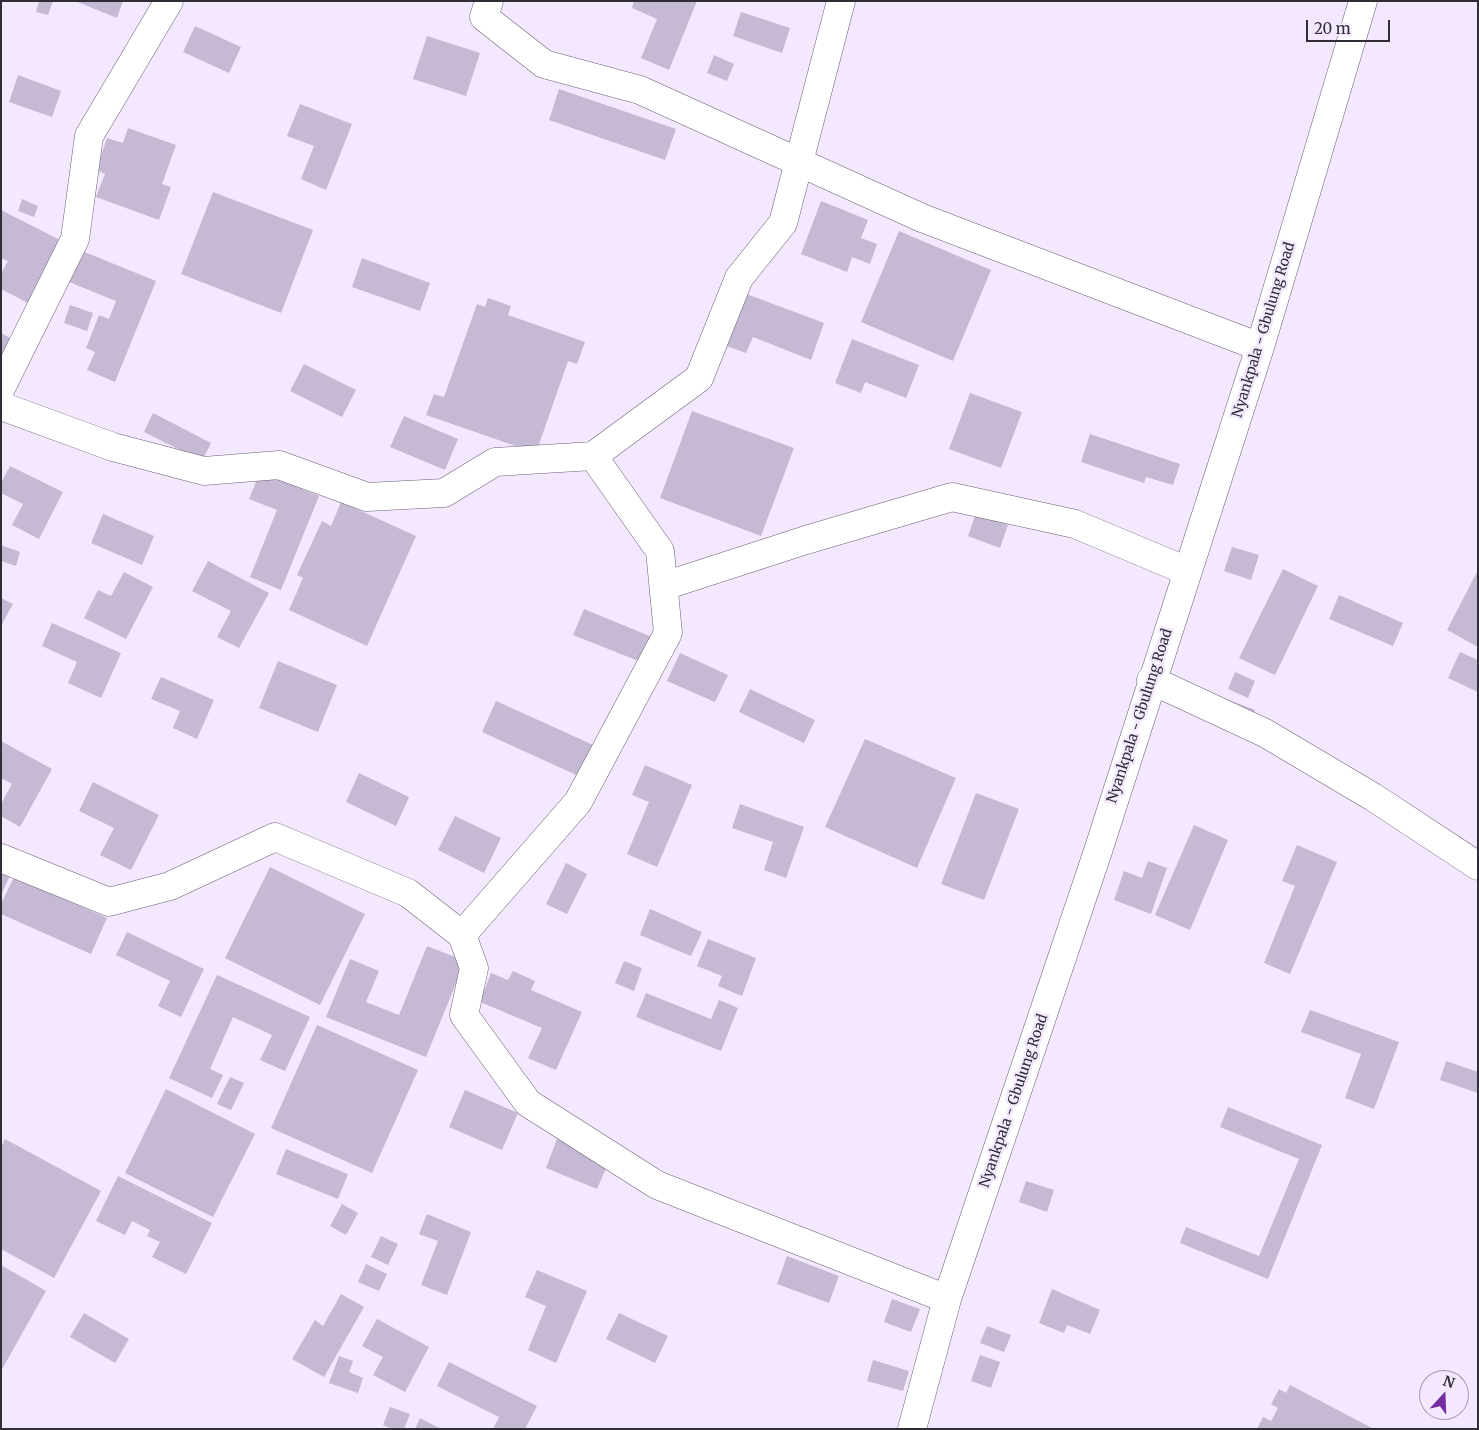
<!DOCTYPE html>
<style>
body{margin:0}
#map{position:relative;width:1479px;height:1430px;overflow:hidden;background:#f3e8fe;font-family:Merriweather,serif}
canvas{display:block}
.frame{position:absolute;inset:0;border:2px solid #312c36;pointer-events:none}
.north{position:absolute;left:1419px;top:1370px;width:50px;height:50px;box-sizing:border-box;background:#f3e8fe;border:1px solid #a59dae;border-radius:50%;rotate:20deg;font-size:14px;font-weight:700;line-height:20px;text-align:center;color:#312c36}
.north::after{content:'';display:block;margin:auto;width:18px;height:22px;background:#742da1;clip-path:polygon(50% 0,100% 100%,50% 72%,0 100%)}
.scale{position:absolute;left:1306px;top:20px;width:84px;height:22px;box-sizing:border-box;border:2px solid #312c36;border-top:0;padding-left:6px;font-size:15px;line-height:18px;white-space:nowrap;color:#312c36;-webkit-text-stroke:4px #f3e8fe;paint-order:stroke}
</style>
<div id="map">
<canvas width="1479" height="1430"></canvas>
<div class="frame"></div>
<div class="north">N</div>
<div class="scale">20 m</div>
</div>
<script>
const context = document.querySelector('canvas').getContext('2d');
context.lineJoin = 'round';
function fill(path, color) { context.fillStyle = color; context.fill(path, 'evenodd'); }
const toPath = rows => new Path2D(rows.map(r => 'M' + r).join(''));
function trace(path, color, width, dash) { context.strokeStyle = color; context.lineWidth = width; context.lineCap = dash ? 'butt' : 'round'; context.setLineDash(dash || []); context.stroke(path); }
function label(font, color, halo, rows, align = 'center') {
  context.font = font + ' Merriweather,serif'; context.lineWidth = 5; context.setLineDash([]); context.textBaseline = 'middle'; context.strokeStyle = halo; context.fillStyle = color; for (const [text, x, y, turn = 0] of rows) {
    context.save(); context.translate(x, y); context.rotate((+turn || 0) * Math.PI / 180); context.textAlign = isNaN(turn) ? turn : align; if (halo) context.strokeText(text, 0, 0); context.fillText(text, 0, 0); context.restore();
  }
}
const building = toPath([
 [39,1,53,1,48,15,36,12],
 [75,1,123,1,117,18],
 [634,1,697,1,669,70,641,58,657,19,632,8],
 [741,12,790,28,782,53,733,36],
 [195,26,241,47,229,73,183,52],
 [427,36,480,53,466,96,413,79],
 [714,55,734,64,727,81,707,73],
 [18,75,61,91,52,117,9,102],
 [559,89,676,129,665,160,549,120],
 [300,104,352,124,326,190,301,179,314,146,287,136],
 [128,128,176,145,162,184,171,187,159,220,96,197,105,174,96,170,107,138,123,143],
 [213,192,313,230,281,313,181,274],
 [22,199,38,206,34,217,18,211],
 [821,201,868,220,861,238,877,244,870,264,852,257,847,272,801,254],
 [1,210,60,240,28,303,1,289,1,274,8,261,1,258],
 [899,231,991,270,953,361,861,322],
 [77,249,156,281,115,382,87,370,95,352,86,348,99,315,109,319,116,301,64,280],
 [362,258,430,283,420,311,352,287],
 [744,293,824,323,811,360,753,337,746,353,724,345],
 [488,298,511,306,508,315,585,342,577,364,568,361,536,453,426,415,434,394,444,397,477,304,485,307],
 [70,305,93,313,87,331,64,323],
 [1,333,12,339,1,360],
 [852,339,919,365,906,398,865,382,861,393,835,383],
 [304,364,356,390,342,417,290,391],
 [970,393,1022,412,1001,468,949,449],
 [692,411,794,448,761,536,660,498],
 [153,413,211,443,202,461,144,432],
 [404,416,458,439,445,470,390,447],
 [1090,434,1180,464,1173,485,1146,477,1144,483,1081,462],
 [10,466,63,492,39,539,12,525,23,504,1,493,1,483],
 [260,472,319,496,281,590,250,577,277,510,249,499],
 [341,502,416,536,367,646,289,610,303,578,297,575,322,521,331,526],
 [976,513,1008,525,1000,548,968,536],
 [103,514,154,536,142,565,91,543],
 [1,545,20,552,16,566,1,561],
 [1232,547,1259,555,1251,580,1224,571],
 [208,561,269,593,239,648,217,637,231,611,192,591],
 [1283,569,1318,586,1275,675,1239,658],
 [1478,570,1478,647,1447,630],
 [124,572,153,587,126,639,84,618,98,590,111,596],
 [1339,595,1403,623,1393,646,1329,619],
 [1,598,13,604,1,626],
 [584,609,652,637,641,662,573,635],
 [52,623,121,653,101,698,68,683,77,662,42,646],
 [1460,652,1478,660,1478,692,1448,678],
 [680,653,728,675,715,702,667,681],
 [278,661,337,685,318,732,259,708],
 [1235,672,1255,681,1248,698,1228,689],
 [161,677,214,700,197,739,173,728,180,711,151,699],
 [750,689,815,720,804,743,739,712],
 [1223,698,1255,710,1252,719,1220,706],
 [496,701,600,748,585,779,482,732],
 [865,739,956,778,917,868,825,827],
 [1,741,52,769,20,827,1,816,1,804,12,784,1,778],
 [645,765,692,785,657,867,627,854,649,802,632,795],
 [359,773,409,797,396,826,346,802],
 [93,782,159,815,131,870,100,855,114,828,79,811],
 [976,793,1019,809,984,900,941,884],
 [740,804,804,827,786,878,764,870,773,842,732,828],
 [455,816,501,838,484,873,438,850],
 [1194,825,1228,840,1190,930,1155,915],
 [1297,845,1337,862,1290,974,1264,963,1295,886,1282,881],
 [1148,861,1167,868,1151,914,1114,900,1124,871,1142,878],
 [566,863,587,874,567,914,546,904],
 [1,864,13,869,1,895],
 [270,867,365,914,320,1005,225,958],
 [14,877,107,918,91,954,1,914,1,904],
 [650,909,702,932,691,956,640,935],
 [127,932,204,969,181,1017,158,1006,170,981,116,955],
 [708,939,756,958,742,996,718,986,722,976,697,966],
 [427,946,465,961,426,1057,326,1017,350,959,379,971,366,1002,399,1015],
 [624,961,642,968,634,991,615,983],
 [513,971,535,981,531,990,582,1012,556,1070,528,1058,542,1028,473,999,479,986,485,989,491,973,508,980],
 [217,975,310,1017,285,1071,260,1060,272,1035,233,1017,210,1069,223,1075,212,1098,169,1078],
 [646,993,711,1019,719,1000,738,1008,721,1051,636,1017],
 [1310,1010,1399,1042,1374,1109,1345,1098,1361,1054,1301,1032],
 [317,1025,418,1070,372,1173,271,1128],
 [1446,1061,1478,1072,1478,1093,1440,1080],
 [230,1077,244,1083,231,1110,217,1104],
 [166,1089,255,1134,213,1217,125,1173],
 [465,1090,518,1113,502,1150,449,1127],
 [1228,1107,1322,1145,1268,1279,1180,1243,1186,1227,1259,1256,1299,1159,1220,1127],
 [5,1139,101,1191,54,1278,1,1249,1,1147],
 [557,1139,601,1157,607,1166,597,1189,546,1168],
 [286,1149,348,1174,338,1199,276,1174],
 [118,1176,212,1223,186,1274,152,1257,160,1242,147,1236,150,1230,132,1221,125,1235,96,1221],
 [1026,1181,1054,1190,1047,1212,1019,1202],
 [342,1204,358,1213,346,1235,330,1226],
 [427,1214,471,1232,447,1295,421,1285,438,1241,419,1234],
 [381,1236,398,1244,388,1265,371,1257],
 [787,1256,839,1276,829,1303,777,1284],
 [366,1264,387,1274,379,1291,358,1282],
 [1,1265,46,1291,1,1371],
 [537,1270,587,1291,556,1363,528,1350,546,1306,525,1297],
 [1052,1289,1100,1310,1090,1334,1067,1325,1064,1333,1039,1323],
 [341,1294,364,1307,324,1377,292,1359,315,1320,323,1326],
 [892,1299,920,1309,911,1332,884,1322],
 [84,1313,129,1339,115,1363,70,1337],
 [619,1313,668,1336,655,1363,606,1339],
 [377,1319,429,1347,405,1392,373,1375,383,1357,362,1346],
 [987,1326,1011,1335,1004,1352,980,1343],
 [980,1355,1000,1362,991,1388,971,1381],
 [339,1356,353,1361,349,1372,363,1378,358,1393,329,1383],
 [873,1360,909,1371,903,1391,867,1381],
 [449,1362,537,1406,525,1429,493,1429,499,1417,437,1386],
 [1290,1385,1374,1429,1257,1429,1263,1417,1271,1421,1278,1408,1271,1404,1279,1389,1286,1393],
 [390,1407,410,1414,404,1429,392,1429,383,1425],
 [420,1418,441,1429,415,1429]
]);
const minor = toPath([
 [489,1,484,17,544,64,640,90,922,218,1260,347],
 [1,388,75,239,89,136,169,1],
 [1,406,113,447,204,471,279,465,367,497,444,493,495,462,593,456,699,378,739,278,783,223,841,1],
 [664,586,806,540,952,497,1075,524,1187,571],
 [1151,680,1265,733,1373,797,1478,866],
 [1,858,109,902,170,886,275,837,408,893,462,935,474,968,464,1015,528,1103,657,1185,947,1299],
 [462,935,578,802,668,633,660,551,593,456],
 [912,1429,947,1299,1098,851,1260,347,1363,1]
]);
const streetNames = [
 ["Nyankpala - Gbulung Road",1264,330,-73],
 ["Nyankpala - Gbulung Road",1140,716,-72],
 ["Nyankpala - Gbulung Road",1014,1101,-71]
];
fill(building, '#c6b9d3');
trace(minor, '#6b5f76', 29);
trace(minor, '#fff', 28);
label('14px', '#312c36', '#f3e8fe', streetNames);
</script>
